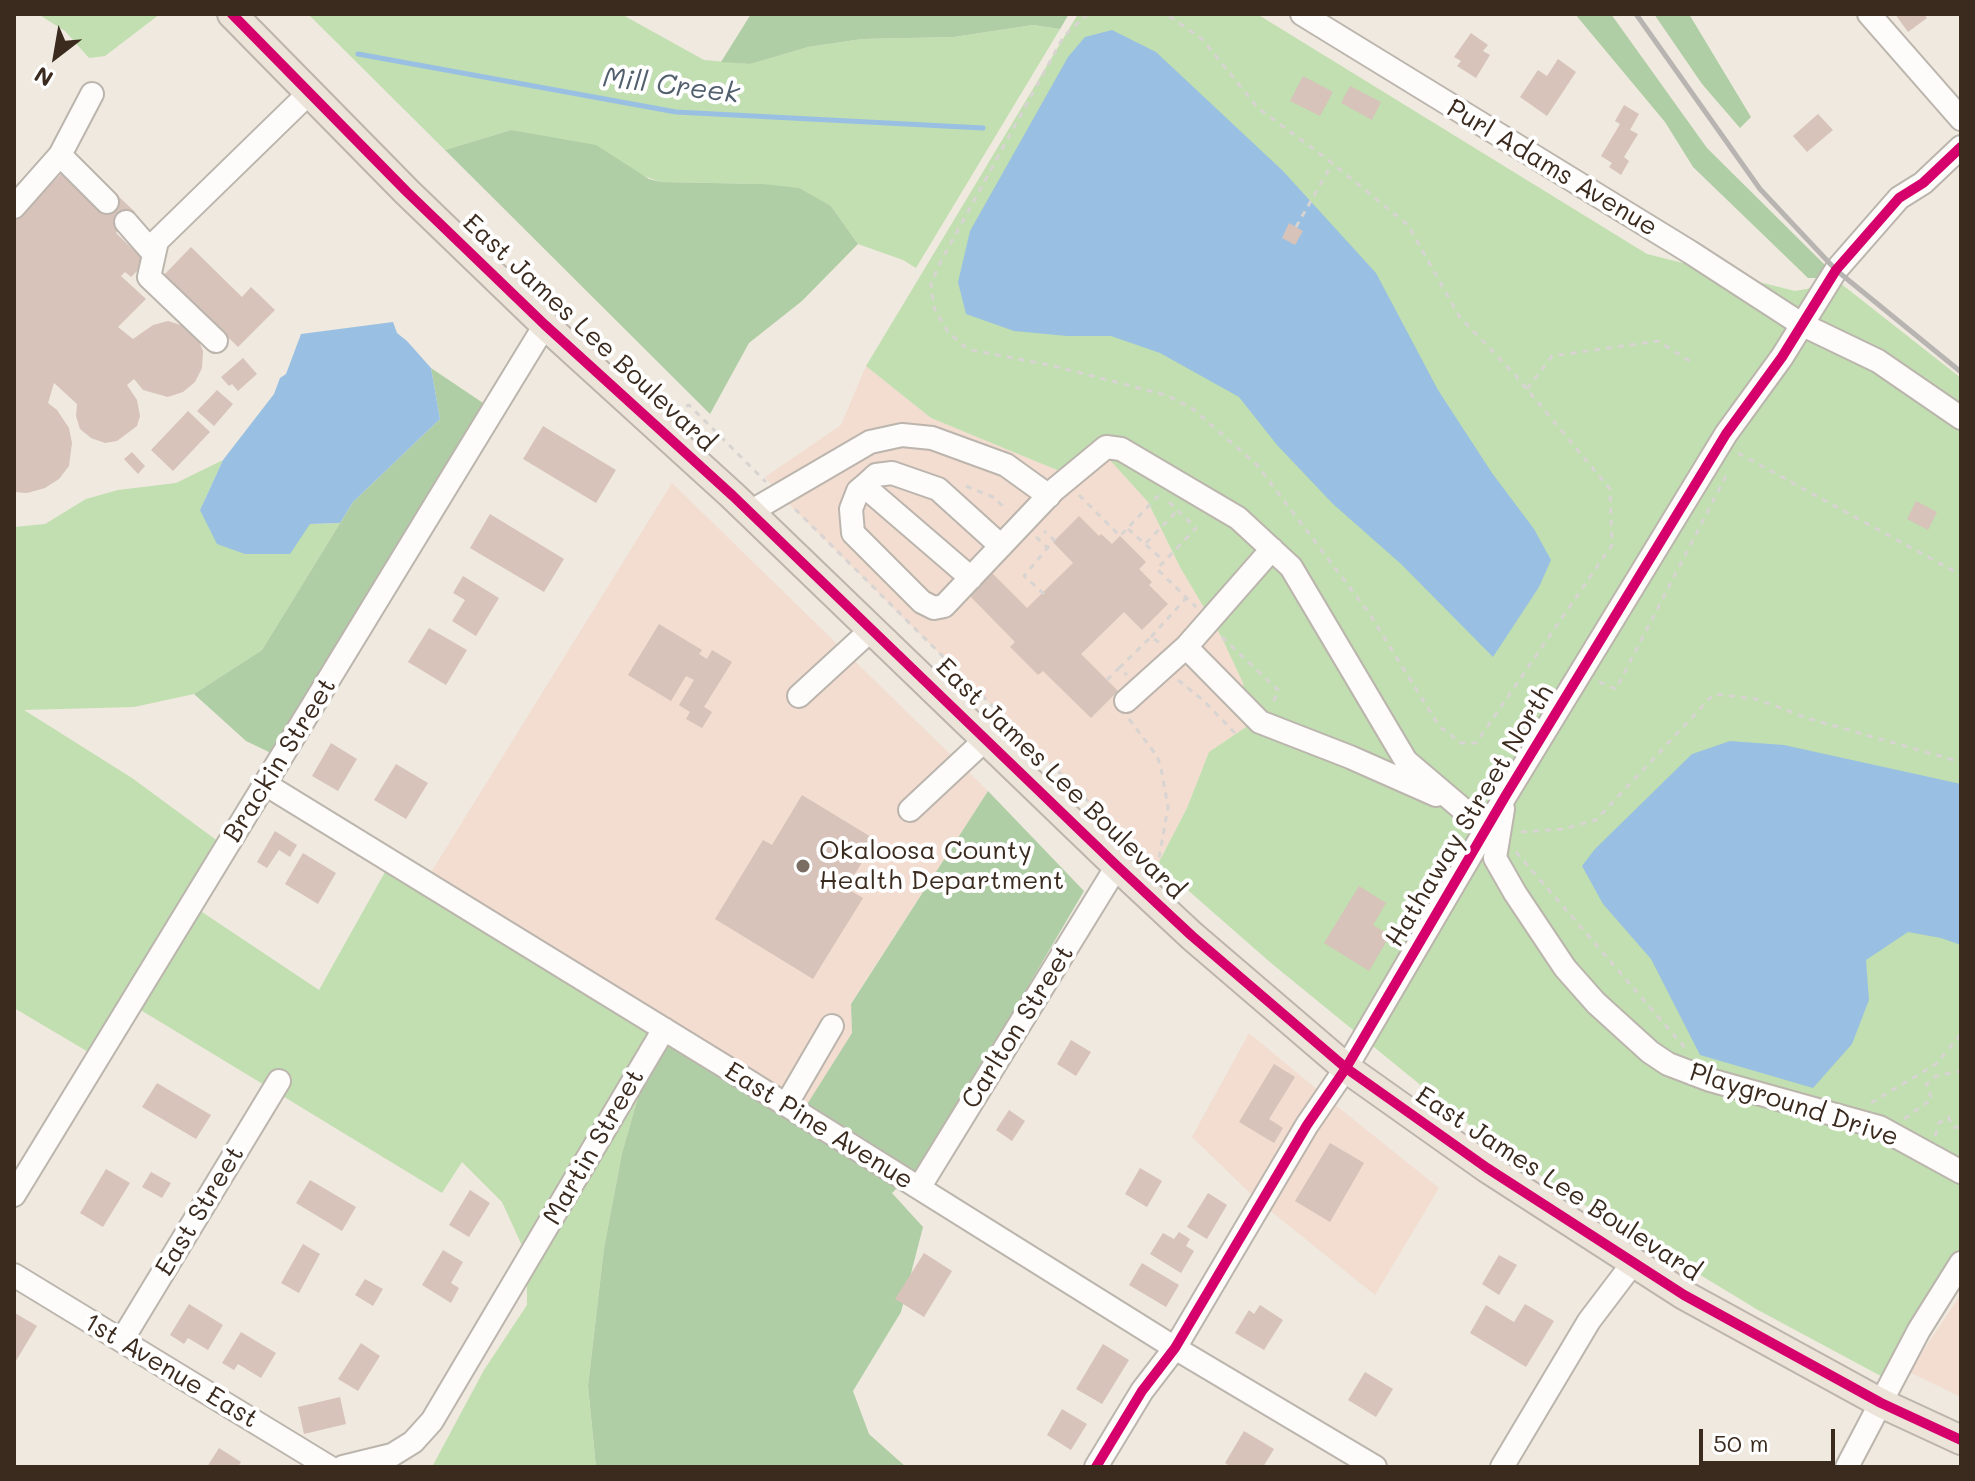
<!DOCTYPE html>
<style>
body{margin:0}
#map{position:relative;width:1975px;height:1481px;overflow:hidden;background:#f0e9df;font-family:Mali,sans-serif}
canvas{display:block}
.frame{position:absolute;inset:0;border:16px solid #3b2a1e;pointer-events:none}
.north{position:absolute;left:16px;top:16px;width:80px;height:80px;-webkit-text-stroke:6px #fff;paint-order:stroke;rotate:211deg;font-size:22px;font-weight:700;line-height:32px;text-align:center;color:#3b2a1e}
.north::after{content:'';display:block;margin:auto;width:28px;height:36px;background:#3b2a1e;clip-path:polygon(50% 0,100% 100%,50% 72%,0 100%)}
.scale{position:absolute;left:1699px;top:1429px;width:136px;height:36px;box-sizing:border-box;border:4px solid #3b2a1e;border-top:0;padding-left:10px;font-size:24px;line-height:28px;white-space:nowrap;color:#3b2a1e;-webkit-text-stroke:6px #fff;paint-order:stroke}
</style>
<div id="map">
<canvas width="1975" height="1481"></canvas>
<div class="frame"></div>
<div class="north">N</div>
<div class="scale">50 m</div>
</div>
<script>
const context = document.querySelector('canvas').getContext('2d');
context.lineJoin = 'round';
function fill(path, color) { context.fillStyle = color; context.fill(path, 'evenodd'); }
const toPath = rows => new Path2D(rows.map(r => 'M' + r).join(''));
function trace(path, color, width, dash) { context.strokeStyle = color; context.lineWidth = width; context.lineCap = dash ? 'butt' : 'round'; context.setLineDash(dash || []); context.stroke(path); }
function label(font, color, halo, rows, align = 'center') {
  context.font = font + ' Mali,sans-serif'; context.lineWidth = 8; context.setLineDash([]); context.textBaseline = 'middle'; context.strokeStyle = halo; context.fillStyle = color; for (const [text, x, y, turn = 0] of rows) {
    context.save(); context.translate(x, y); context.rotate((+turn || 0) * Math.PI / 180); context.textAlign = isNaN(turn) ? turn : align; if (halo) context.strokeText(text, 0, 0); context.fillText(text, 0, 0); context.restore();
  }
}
const built = toPath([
 [866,366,931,418,1057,470,1109,458,1148,502,1180,567,1222,638,1243,683,1246,727,1209,752,1187,808,1158,864,1111,824,780,495,765,477,841,425],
 [672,483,988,791,851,1003,852,1033,806,1106,430,874],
 [1249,1033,1319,1091,1254,1197,1192,1137],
 [1333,1103,1439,1188,1375,1295,1268,1209],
 [1961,1294,1961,1397,1909,1372]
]);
const green = toPath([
 [38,14,160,14,105,56,89,58,65,31],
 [308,14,621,14,704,60,749,64,808,47,862,39,954,37,1033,25,1060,29,916,268,903,260,858,244,831,206,763,184,661,182,511,130,445,150],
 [1078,14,1257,14,1647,254,1795,291,1840,283,1961,378,1961,1276,1892,1382,1758,1310,1562,1191,1472,1127,1271,963,1158,864,1187,808,1209,752,1246,727,1243,683,1222,638,1180,567,1148,502,1109,459,1057,470,931,418,866,366],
 [223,460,200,510,309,524,340,523,262,650,194,694,134,707,24,710,132,778,219,842,90,1053,14,1008,14,527,45,524,86,499,118,490,176,483],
 [385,872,651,1033,524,1250,502,1202,462,1162,442,1193,281,1095,292,1077,277,1068,266,1086,139,1009,199,910,319,990],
 [667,1044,639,1094,622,1153,604,1248,588,1386,596,1467,432,1467,484,1370,527,1305,527,1280]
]);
const forest = toPath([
 [751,14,1069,14,1060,29,1033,25,954,37,862,39,808,47,750,64,721,62],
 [1575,14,1611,14,1707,148,1827,267,1820,278,1808,278,1693,167,1665,122],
 [1654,14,1689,14,1751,117,1740,128,1702,84],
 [511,130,596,145,649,179,661,182,763,184,799,188,831,206,858,244,802,301,749,343,710,414,445,150],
 [431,368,486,405,273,754,246,741,194,694,262,650,353,502,440,419],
 [988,791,1084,891,922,1167,915,1173,806,1106,852,1033,851,1004],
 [667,1043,898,1187,892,1193,923,1227,901,1312,853,1391,869,1434,906,1467,596,1467,588,1386,604,1248,622,1153,639,1094]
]);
const water = toPath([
 [1112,30,1156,52,1283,171,1376,273,1438,390,1492,473,1534,529,1551,560,1539,587,1493,657,1401,564,1333,504,1277,445,1239,397,1160,353,1111,336,1067,336,1014,331,966,314,958,282,970,231,1068,57,1085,37],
 [393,322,397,333,407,341,431,368,440,419,353,502,340,523,310,524,290,554,245,554,217,544,200,510,206,497,223,460,274,394,280,378,286,374,301,334],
 [1730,741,1784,745,1961,784,1961,945,1941,938,1908,932,1866,960,1869,1000,1852,1044,1813,1088,1700,1055,1651,959,1603,904,1582,866,1595,849,1692,754]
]);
const stream = toPath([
 [358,54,676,112,983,128]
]);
const building = toPath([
 [1895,14,1924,14,1927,18,1908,32],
 [1471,33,1488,45,1483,51,1490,55,1476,78,1457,66,1461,61,1454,57],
 [1558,59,1576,72,1547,116,1520,97,1538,70,1547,76],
 [1303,76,1333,92,1320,116,1290,101],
 [1350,86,1381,102,1372,120,1341,103],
 [1624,105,1639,114,1630,130,1638,134,1624,157,1629,161,1621,175,1609,167,1612,163,1601,156,1620,124,1615,121],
 [1818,114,1833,130,1807,152,1793,136],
 [61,174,99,211,115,193,135,212,116,233,146,262,131,277,125,272,121,276,146,299,118,327,133,339,153,325,168,321,187,327,198,339,203,351,202,368,195,382,183,392,168,397,143,390,134,379,127,385,137,400,140,416,137,426,117,441,105,443,91,438,80,429,76,416,77,404,54,383,48,403,57,410,69,428,72,443,69,466,59,479,45,488,27,493,14,492,14,222],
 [1289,223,1303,231,1295,245,1282,238],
 [191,247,242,297,251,287,275,310,238,347,164,275],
 [243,358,257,374,238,391,232,384,229,386,221,377],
 [217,390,233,404,214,426,197,411],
 [188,411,210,432,173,471,151,450],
 [543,426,616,470,596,503,523,459],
 [132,452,145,466,138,474,124,459],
 [1916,501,1937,512,1928,530,1907,519],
 [490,514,564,559,544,592,470,548],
 [1079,516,1099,536,1101,534,1112,544,1120,536,1146,562,1139,569,1152,582,1149,585,1168,604,1142,630,1124,612,1081,654,1118,691,1091,718,1043,671,1038,675,1010,647,1015,642,969,595,991,572,1027,608,1073,563,1053,542],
 [463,576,499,598,476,636,452,621,465,600,453,593],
 [659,624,702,650,699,654,707,659,712,650,732,662,704,707,712,712,702,728,686,719,690,712,679,705,694,680,686,676,671,701,628,675],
 [429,628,467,650,446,685,408,662],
 [331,743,357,759,338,791,312,776],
 [396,764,428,783,406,819,374,800],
 [802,795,876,840,846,888,863,898,813,979,715,919,763,840,772,845],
 [275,831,297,845,290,857,279,850,267,868,257,862],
 [303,853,336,873,318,904,285,884],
 [1359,886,1386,903,1373,925,1390,935,1369,971,1324,943],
 [1071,1040,1091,1052,1076,1076,1057,1064],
 [1274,1064,1295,1077,1269,1119,1283,1128,1274,1143,1239,1122],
 [157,1083,211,1115,196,1139,142,1107],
 [1009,1110,1025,1121,1012,1141,996,1130],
 [1330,1143,1364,1163,1330,1222,1295,1201],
 [1140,1168,1162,1181,1147,1207,1125,1194],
 [106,1169,130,1183,103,1227,80,1213],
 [151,1172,171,1183,162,1198,142,1187],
 [310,1180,356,1207,342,1231,296,1203],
 [470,1190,490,1203,469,1237,449,1225],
 [1208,1193,1227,1205,1207,1239,1187,1227],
 [1179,1232,1190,1239,1186,1246,1194,1251,1181,1273,1150,1254,1163,1233,1174,1239],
 [303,1244,320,1254,299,1293,281,1283],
 [443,1250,463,1262,451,1283,459,1288,451,1303,422,1285],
 [924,1253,952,1271,924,1317,895,1299],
 [1499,1255,1517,1265,1499,1295,1482,1284],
 [1142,1263,1179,1285,1166,1307,1129,1285],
 [365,1279,383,1289,373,1306,355,1295],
 [189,1304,223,1325,208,1350,188,1338,184,1344,170,1335],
 [1525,1304,1554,1321,1526,1367,1470,1333,1486,1305,1514,1322],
 [1260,1305,1283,1320,1264,1350,1235,1333,1249,1310,1254,1314],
 [15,1313,37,1326,14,1364,14,1315],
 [241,1332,276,1353,261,1378,238,1364,234,1370,222,1363],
 [361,1343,380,1356,358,1391,338,1379],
 [1103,1344,1129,1360,1102,1404,1076,1389],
 [1365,1372,1393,1389,1376,1417,1348,1400],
 [340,1397,346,1424,304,1434,298,1407],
 [1062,1409,1087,1424,1071,1450,1047,1435],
 [1244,1431,1274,1449,1263,1467,1231,1467,1225,1463],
 [219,1448,241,1462,238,1467,207,1467]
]);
const path = toPath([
 [1088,14,1064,36,941,261,931,284,934,308,948,332,967,349,1054,366,1166,395,1193,409,1257,465,1369,613,1439,726,1461,743,1476,743,1612,545,1610,489,1516,376,1459,316,1408,225,1327,159,1258,108,1202,39,1166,14],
 [1296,227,1332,164],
 [1527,389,1552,356,1658,341,1693,363],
 [675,411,689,405,766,482],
 [1738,453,1961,575],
 [966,486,993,497,1007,510],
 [1079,495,1120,536,1160,494],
 [1169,502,1196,528,1157,569,1196,607],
 [795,509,1111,824,1158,864],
 [1128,529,1164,561],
 [1036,537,1048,548],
 [1146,543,1177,511],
 [1044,594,1024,576,1054,540,1044,531],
 [1151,637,1186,598],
 [1222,637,1279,691,1271,705],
 [1119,668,1151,637,1160,643],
 [1107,680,1119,668,1127,675],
 [1178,680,1204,701,1236,734],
 [1599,682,1616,689,1727,474],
 [1129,719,1157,756,1161,768,1168,807,1158,864],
 [1521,832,1564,829,1596,820,1714,694,1756,699,1810,719,1961,762],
 [1516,852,1686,1049],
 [1871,1103,1936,1064,1961,1034],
 [1904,1119,1932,1099,1926,1085,1936,1076,1961,1071],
 [1935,1136,1939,1123,1948,1117,1954,1127,1961,1128]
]);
const minor = toPath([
 [1302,14,1690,252,1801,324,1878,361,1961,418],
 [1869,14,1961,119],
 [60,155,107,202],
 [14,207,60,155,92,94],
 [126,222,154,254],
 [216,341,149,277,157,241,309,93],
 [864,486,971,578],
 [750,512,870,442,902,435,932,438,1006,465,1049,496],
 [1001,546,938,489,892,473,876,475,864,486,858,491,851,509,853,533,922,602,934,608,944,606,1054,490,1106,447,1121,449,1238,518,1291,567,1406,761,1486,829],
 [1186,647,1260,722,1350,757,1436,795],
 [799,696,872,629],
 [1126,701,1186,647,1272,549],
 [265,784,724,1066,1175,1348,1375,1467],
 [1503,809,1495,858,1515,893,1565,968,1596,1003,1650,1052,1668,1064,1710,1080,1879,1127,1961,1172],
 [910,810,986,739],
 [786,1105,832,1026],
 [919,1188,1117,866],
 [14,1195,545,325],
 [14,1275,329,1467],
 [122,1340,279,1081],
 [343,1467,392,1455,413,1442,432,1421,664,1029],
 [1096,1467,1142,1391,1175,1348,1307,1125,1346,1068,1506,795,1726,434,1782,357,1836,270,1899,198,1923,183,1961,147],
 [1502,1467,1589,1321,1633,1263],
 [1847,1467,1919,1330,1961,1263]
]);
const major = toPath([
 [232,14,407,192,545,325,733,496,1117,866,1192,936,1346,1068,1487,1168,1684,1295,1881,1403,1961,1440]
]);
const rail = toPath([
 [1636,14,1760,189,1836,270,1961,372]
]);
const cycleway = toPath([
 [232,14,407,192,545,325,733,496,1117,866,1192,936,1346,1068,1487,1168,1684,1295,1881,1403,1961,1440],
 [1096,1467,1142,1391,1175,1348,1307,1125,1346,1068,1506,795,1726,434,1782,357,1836,270,1899,198,1923,183,1961,147]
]);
const markers = [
 [803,866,8,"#7a6d62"]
];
const streetNames = [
 ["Purl Adams Avenue",1552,168,31],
 ["East James Lee Boulevard",589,333,43],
 ["Brackin Street",280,760,-58],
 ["East James Lee Boulevard",1060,779,44],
 ["Hathaway Street North",1470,816,-59],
 ["Carlton Street",1018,1027,-58],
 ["Playground Drive",1794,1105,18],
 ["East Pine Avenue",819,1126,32],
 ["Martin Street",594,1147,-60],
 ["East James Lee Boulevard",1558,1184,33],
 ["East Street",200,1211,-59],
 ["1st Avenue East",171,1371,31]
];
const poiNames = [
 ["Okaloosa County",819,851],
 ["Health Department",819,881]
];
const waterNames = [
 ["Mill Creek",671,86,7]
];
fill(built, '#f3dcd0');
fill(green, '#c1dfb0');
fill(forest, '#b0cea5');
fill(water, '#99c0e2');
trace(stream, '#99c0e2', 5);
fill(building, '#d7c3ba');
trace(minor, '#bbb5ad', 26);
trace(major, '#bbb5ad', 32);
trace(path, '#d7d4d1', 3, [6, 6]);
trace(minor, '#fdfcfa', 22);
trace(major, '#ede4d9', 28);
trace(rail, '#b7b4b1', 5);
trace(cycleway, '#d6006c', 10);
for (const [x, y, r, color] of markers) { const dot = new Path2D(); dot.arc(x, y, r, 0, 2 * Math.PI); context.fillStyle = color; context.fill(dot); trace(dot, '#fff', 3); }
label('26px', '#3b2a1e', '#fff', streetNames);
label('26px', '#3b2a1e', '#fff', poiNames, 'left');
label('italic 28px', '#525f6d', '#fff', waterNames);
</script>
